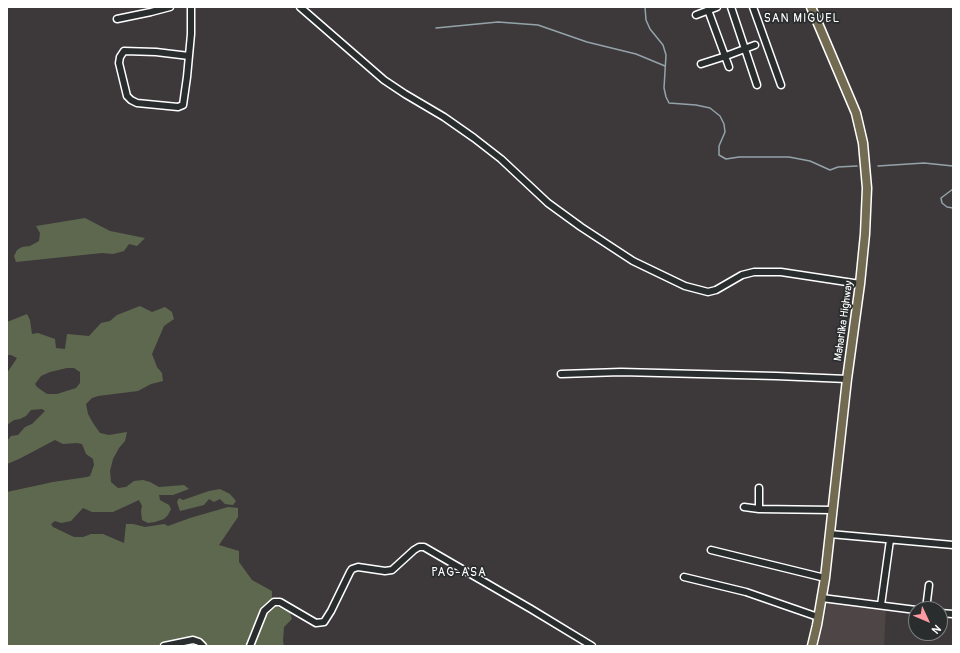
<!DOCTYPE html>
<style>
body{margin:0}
#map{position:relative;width:960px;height:653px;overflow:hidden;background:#3d393a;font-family:Pangolin,sans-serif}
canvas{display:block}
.frame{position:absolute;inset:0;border:8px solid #fff;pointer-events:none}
.north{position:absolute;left:908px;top:601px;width:40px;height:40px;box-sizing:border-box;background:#2a2d2e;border:1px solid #7f8182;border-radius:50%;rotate:134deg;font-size:11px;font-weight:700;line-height:16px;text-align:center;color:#fff}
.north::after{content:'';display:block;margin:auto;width:14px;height:18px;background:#ff9aa2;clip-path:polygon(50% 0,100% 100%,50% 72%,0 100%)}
</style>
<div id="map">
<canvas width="960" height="653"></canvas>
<div class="frame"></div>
<div class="north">N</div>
</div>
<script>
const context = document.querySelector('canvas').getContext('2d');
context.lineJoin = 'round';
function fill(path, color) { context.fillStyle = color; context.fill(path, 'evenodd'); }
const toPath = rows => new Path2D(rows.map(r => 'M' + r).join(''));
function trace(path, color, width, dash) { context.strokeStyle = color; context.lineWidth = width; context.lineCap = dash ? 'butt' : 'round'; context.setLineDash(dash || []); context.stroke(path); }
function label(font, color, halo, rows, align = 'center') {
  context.font = font + ' Pangolin,sans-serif'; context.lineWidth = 3.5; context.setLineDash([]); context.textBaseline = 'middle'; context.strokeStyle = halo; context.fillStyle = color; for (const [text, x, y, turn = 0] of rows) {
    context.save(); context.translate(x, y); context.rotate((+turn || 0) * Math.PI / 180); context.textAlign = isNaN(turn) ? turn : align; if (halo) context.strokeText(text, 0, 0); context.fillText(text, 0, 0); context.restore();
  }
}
const built = toPath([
 [828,600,886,607,884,646,818,646]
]);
const green = toPath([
 [85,218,110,231,145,238,137,246,129,244,124,251,113,254,102,253,16,262,14,256,17,250,22,247,30,246,39,241,40,233,36,226],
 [140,306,152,312,165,307,172,312,174,319,164,326,152,354,157,367,162,373,163,381,151,384,138,391,98,396,92,398,86,404,88,414,93,423,100,433,109,435,127,432,125,441,119,448,113,459,110,471,111,482,118,488,126,487,134,481,143,480,150,482,159,487,184,485,189,489,173,495,159,495,160,500,169,505,171,509,168,515,164,519,155,522,148,523,142,520,141,511,142,506,139,500,113,512,92,512,83,508,71,521,61,523,55,521,51,524,53,527,74,537,83,537,91,534,103,534,124,543,126,524,133,524,145,527,164,524,168,526,190,518,228,507,238,508,238,517,219,545,239,551,239,562,252,580,272,591,272,600,278,607,290,613,292,619,284,627,283,641,284,646,7,646,7,492,53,482,87,477,90,476,94,465,93,459,86,454,82,444,77,443,63,444,55,440,19,459,7,464,7,441,11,436,18,435,25,427,32,424,45,411,42,409,31,410,26,416,20,419,14,420,7,425,7,373,17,358,11,355,7,355,7,322,27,314,30,320,32,334,38,333,55,339,56,348,65,349,67,334,89,336,101,323,110,321,117,315],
 [67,368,74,368,80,372,80,383,76,388,57,394,47,394,37,387,35,384,41,376,50,372],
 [220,489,230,494,236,501,233,505,225,504,220,499,214,502,209,499,204,505,180,511,177,502,179,498,183,500,209,491]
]);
const stream = toPath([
 [645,7,646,20,650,29,663,45,666,55,664,88,666,97,669,103,696,105,710,108,720,116,724,124,725,132,719,146,719,155,726,159,739,157,789,157,810,161,830,170,838,167,857,166],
 [436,28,498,22,538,25,587,42,636,54,665,66],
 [878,166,924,163,953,166],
 [953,189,941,198,942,203,947,207,953,208]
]);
const minor = toPath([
 [300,7,384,80,405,94,444,117,474,138,501,159,548,203,581,227,633,261,685,286,708,292,716,290,742,275,754,272,781,272,860,284],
 [731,7,757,85],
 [753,7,781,85],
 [708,10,729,67],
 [696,15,717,7],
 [117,19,151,12,170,7],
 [189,56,156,52,124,51,120,57,119,63,127,96,131,100,137,103,178,107,183,105,187,77,191,34,191,7],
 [701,64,726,56,755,45],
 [561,374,621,372,776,376,847,379],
 [744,507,759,509,833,510],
 [759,509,759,488],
 [830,534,953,545],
 [711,550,825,578],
 [684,577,746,592,818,617],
 [822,598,916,610],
 [881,605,890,540],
 [926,609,929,585],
 [940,613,953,614],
 [164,646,193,640,199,642,203,646],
 [250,646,264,611,274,602,280,602,316,623,324,622,331,611,350,572,352,569,358,567,385,571,392,570,414,550,419,547,424,547,531,609,592,646]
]);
const highway = toPath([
 [811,7,856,113,863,143,867,188,865,234,860,284,847,379,825,578,817,625,812,646]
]);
const streetNames = [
 ["Maharlika Highway",844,321,-82]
];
const neighbourhoodNames = [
 ["SAN MIGUEL",802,19],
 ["PAG-ASA",459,573]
];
fill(built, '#4e4646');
fill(green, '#5e684f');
trace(stream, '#94a3aa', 1.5);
trace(minor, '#fff', 9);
trace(highway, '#fff', 11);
trace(minor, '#2a2d2e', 6);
trace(highway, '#726b52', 8);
label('11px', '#fff', '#2a2d2e', streetNames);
context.letterSpacing = '1px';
label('12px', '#fff', '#2a2d2e', neighbourhoodNames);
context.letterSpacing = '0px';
</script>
